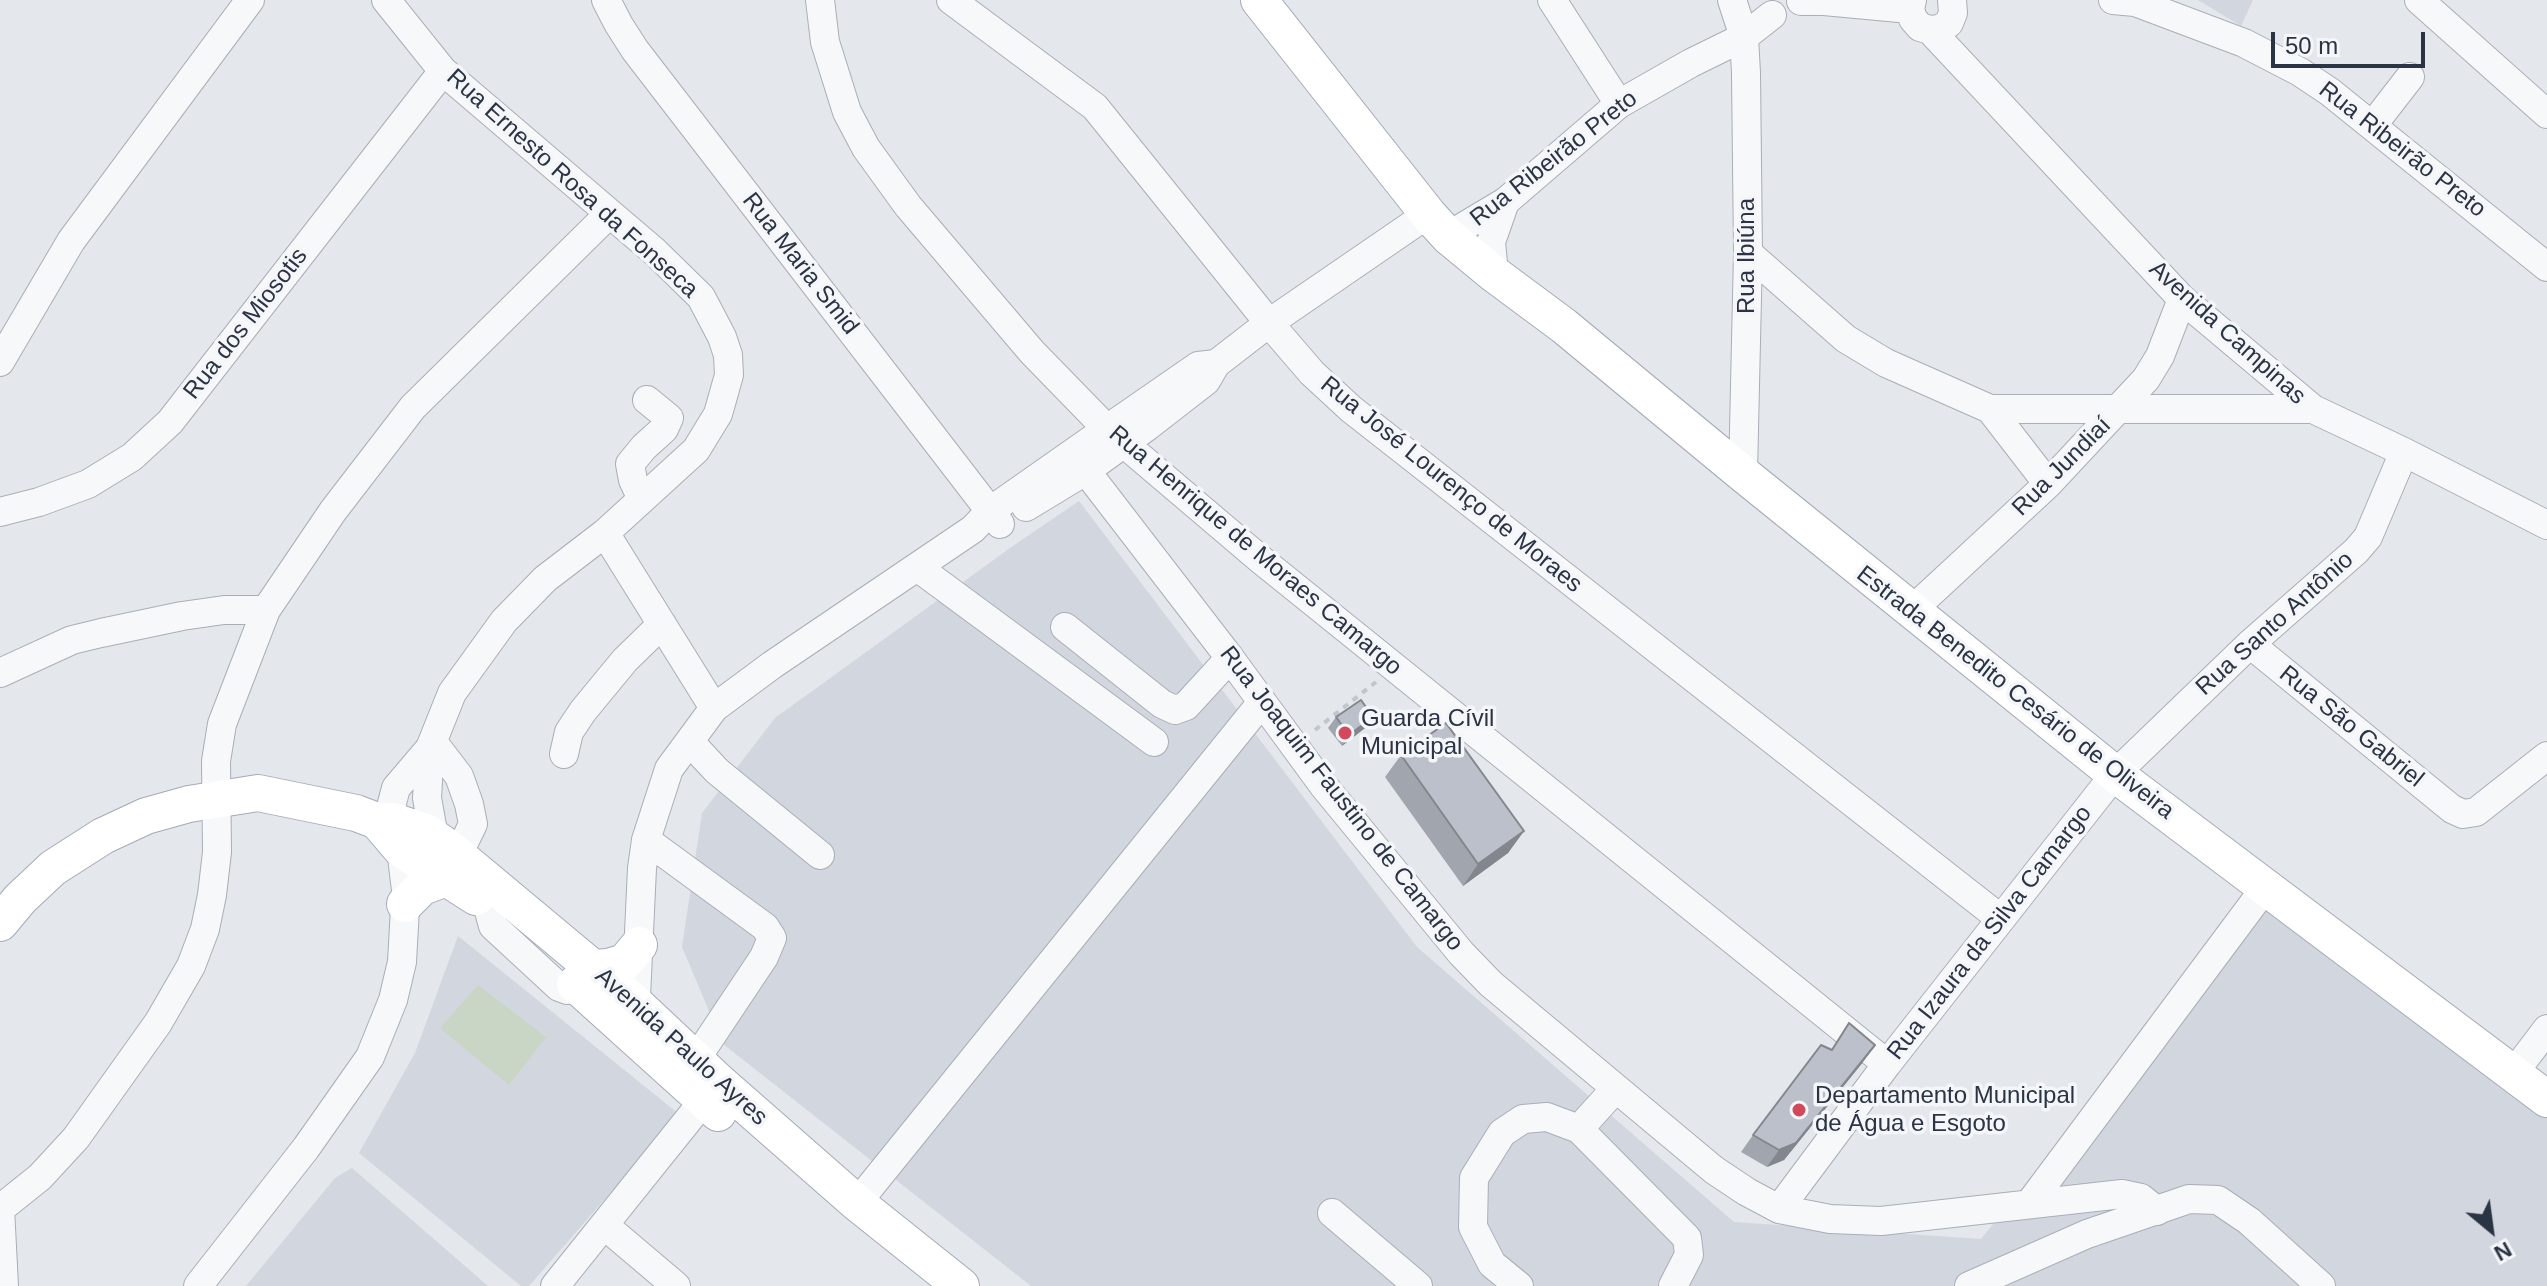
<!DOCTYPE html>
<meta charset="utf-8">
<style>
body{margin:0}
#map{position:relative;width:2547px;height:1286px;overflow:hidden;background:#e4e7ec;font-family:Arial,sans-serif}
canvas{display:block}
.north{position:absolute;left:2451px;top:1190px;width:80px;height:80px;-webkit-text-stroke:6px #f4f6f9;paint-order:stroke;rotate:151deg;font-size:22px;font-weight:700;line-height:32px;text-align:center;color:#2b3445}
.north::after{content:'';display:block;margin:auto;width:28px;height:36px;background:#2b3445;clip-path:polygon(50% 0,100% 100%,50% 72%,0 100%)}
.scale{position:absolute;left:2271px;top:32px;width:154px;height:36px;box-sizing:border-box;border:4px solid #2b3445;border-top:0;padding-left:10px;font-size:24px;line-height:28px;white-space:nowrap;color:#2b3445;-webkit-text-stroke:6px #f4f6f9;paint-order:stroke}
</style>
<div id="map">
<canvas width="2547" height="1286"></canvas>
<div class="north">N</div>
<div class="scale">50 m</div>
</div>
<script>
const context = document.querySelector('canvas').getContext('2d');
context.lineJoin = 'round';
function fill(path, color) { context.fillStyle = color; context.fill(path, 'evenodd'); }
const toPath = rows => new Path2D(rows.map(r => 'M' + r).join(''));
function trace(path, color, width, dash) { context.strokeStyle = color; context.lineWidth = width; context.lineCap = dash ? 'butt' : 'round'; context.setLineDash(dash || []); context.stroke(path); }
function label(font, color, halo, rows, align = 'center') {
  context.font = font + ' Arial,sans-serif'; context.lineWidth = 7; context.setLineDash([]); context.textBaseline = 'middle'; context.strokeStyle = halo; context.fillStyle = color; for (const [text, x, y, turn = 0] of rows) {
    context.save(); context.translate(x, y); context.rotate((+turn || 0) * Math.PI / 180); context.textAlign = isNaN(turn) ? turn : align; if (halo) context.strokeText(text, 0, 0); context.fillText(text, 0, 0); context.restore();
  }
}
const built = toPath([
 [2198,0,2253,0,2241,26],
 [1079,501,1417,947,1734,1222,1981,1239,2257,897,2547,1113,2547,1286,1031,1286,723,1044,682,947,702,813,775,718,1010,548],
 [458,936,679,1114,529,1286,521,1286,359,1153,415,1053],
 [352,1168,488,1286,246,1286,335,1178]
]);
const green = toPath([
 [478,985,546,1037,509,1085,440,1028]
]);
const path = toPath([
 [1315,730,1376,682]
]);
const minor = toPath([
 [606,0,619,25,635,50,1000,524],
 [820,0,825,42,847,112,866,148,908,206,1032,352,1107,429,1260,559,1887,1064],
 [951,0,1095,107,1269,323,1312,373,1351,409,2001,919],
 [1552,0,1619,104],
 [1732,0,1744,37,1746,73,1748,253,1743,474],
 [1912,0,1910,9,1913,19,1920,27,1930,30,2182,299,2313,409,2404,452,2547,525],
 [2113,0,2135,2,2244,43,2300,72,2330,92,2547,267],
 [2419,0,2547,114],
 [1801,1,1824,1,1910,9],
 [1930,30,1940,29,1949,23,1953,13,1952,0],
 [2372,126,2410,77],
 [1448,236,1505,202,1619,104,1691,63,1744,37,1772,15],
 [1748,253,1846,339,1886,363,1990,409,2313,409],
 [1494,274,1491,242,1505,202],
 [0,362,71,241,250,0],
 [1990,409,2048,484],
 [1073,454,1230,658,1323,785,1461,953,1491,984,1714,1170,1747,1192,1779,1209,1830,1219,1881,1221,2122,1194,2141,1198,2157,1211],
 [642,499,633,480,630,464,644,447,664,429,669,418,647,400],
 [1026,507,1087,470,1148,426,1206,381,1216,364,1269,323,1428,214],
 [0,512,39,502,88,484,132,457,170,422,443,71],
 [605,533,714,708],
 [917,567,1154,742],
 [1911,611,2048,484,2146,379,2160,356,2182,299],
 [1065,627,1162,704,1175,710,1186,706,1230,658],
 [2250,644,2452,809,2463,814,2476,812,2547,756],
 [0,673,72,640,101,633,182,616,224,610,266,610],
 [433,742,459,776,469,804,473,824,458,855],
 [690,742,717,771,820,855],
 [430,748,427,798,434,837,431,849],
 [564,754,569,732,583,711,625,660,662,624],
 [646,840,765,927,772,938,764,957,696,1059],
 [487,904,493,926,559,987,567,990,580,988],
 [635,1018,642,868,646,840,669,769,714,708,772,665,973,529,990,511,1107,429,1198,366,1216,364],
 [2513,1074,2547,1029],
 [1579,1129,1607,1098,1613,1086],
 [857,1203,1262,702],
 [2030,1203,2265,888],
 [0,1208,4,1286],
 [0,1209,40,1177,76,1138,158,1023,191,966,205,929,212,895,217,852,216,761,222,724,266,610,333,511,413,407,609,214],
 [1779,1209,1887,1064,2115,774,2250,644,2356,551,2368,537,2404,452],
 [1332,1213,1418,1286],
 [604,1225,676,1286],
 [198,1286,306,1148,370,1057,393,1000,402,962,406,890,401,849,393,821,392,803,396,788,430,748,452,693,504,621,545,579,605,533,696,450,718,414,729,375,728,355,722,337,701,297,655,252,443,71,386,0],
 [555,1286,717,1084],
 [1519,1286,1492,1264,1473,1227,1474,1178,1502,1133,1523,1119,1547,1117,1579,1129,1687,1238,1689,1255,1673,1286],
 [1969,1286,2087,1234,2189,1199,2218,1200,2249,1221,2321,1286]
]);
const major = toPath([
 [1259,0,1428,214,1448,236,1494,274,1564,326,1743,474,2115,774,2547,1099],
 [377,821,401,849,476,897],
 [405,904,422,887,449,877],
 [0,923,20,899,53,868,103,836,146,816,189,804,258,793,356,813,377,821,393,821,426,832,449,848,636,1004,719,1082,857,1203,961,1286],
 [591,968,608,967,625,962,639,945],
 [575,984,718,1113]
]);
const wall = toPath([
 [1336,717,1365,728,1342,746,1328,728],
 [1401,755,1524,831,1508,853,1463,886,1385,777],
 [1849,1023,1863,1062,1784,1160,1767,1167,1741,1152,1753,1135,1831,1050]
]);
const shadedWall = toPath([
 [1373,717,1365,728,1342,746,1349,735],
 [1524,831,1508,853,1463,886,1478,864],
 [1875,1045,1863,1062,1784,1160,1767,1167,1779,1150]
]);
const building = toPath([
 [1361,700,1373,717,1349,735,1336,717,1361,700],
 [1446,723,1524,831,1478,864,1401,755,1446,723],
 [1849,1023,1875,1045,1796,1143,1779,1150,1753,1135,1821,1045,1832,1050,1849,1023]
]);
const markers = [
 [1345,733,8,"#d1495b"],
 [1799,1110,8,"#d1495b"]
];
const streetNames = [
 ["Rua Ribeirão Preto",2402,150,38],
 ["Rua Ribeirão Preto",1554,159,-38],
 ["Rua Ernesto Rosa da Fonseca",572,184,42],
 ["Rua Ibiúna",1747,256,-90],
 ["Rua Maria Smid",800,264,52],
 ["Rua dos Miosotis",246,324,-52],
 ["Avenida Campinas",2227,333,42],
 ["Rua Jundiaí",2062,467,-45],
 ["Rua José Lourenço de Moraes",1451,485,39],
 ["Rua Henrique de Moraes Camargo",1255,551,40],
 ["Rua Santo Antônio",2275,624,-42],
 ["Estrada Benedito Cesário de Oliveira",2015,693,38],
 ["Rua São Gabriel",2351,727,39],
 ["Rua Joaquim Faustino de Camargo",1341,799,52],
 ["Rua Izaura da Silva Camargo",1990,933,-52],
 ["Avenida Paulo Ayres",681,1047,42]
];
const poiNames = [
 ["Guarda Cívil",1361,719],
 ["Municipal",1361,747],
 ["Departamento Municipal",1815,1096],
 ["de Água e Esgoto",1815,1124]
];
fill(built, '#d2d6de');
fill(green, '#c9d6c5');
trace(minor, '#a9aeb7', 30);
trace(major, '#a3abb8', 38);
trace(path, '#c2c5cb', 4, [6, 6]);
trace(minor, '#f7f8fa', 28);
trace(major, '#fff', 36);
fill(wall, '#a1a5ae');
fill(shadedWall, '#83868d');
fill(building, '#bbc0ca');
trace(building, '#83868d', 2);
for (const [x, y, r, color] of markers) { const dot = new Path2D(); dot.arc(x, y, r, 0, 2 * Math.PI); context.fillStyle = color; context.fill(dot); trace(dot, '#f4f6f9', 3); }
label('24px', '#2b3445', '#f4f6f9', streetNames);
label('24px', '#2b3445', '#f4f6f9', poiNames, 'left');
</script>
